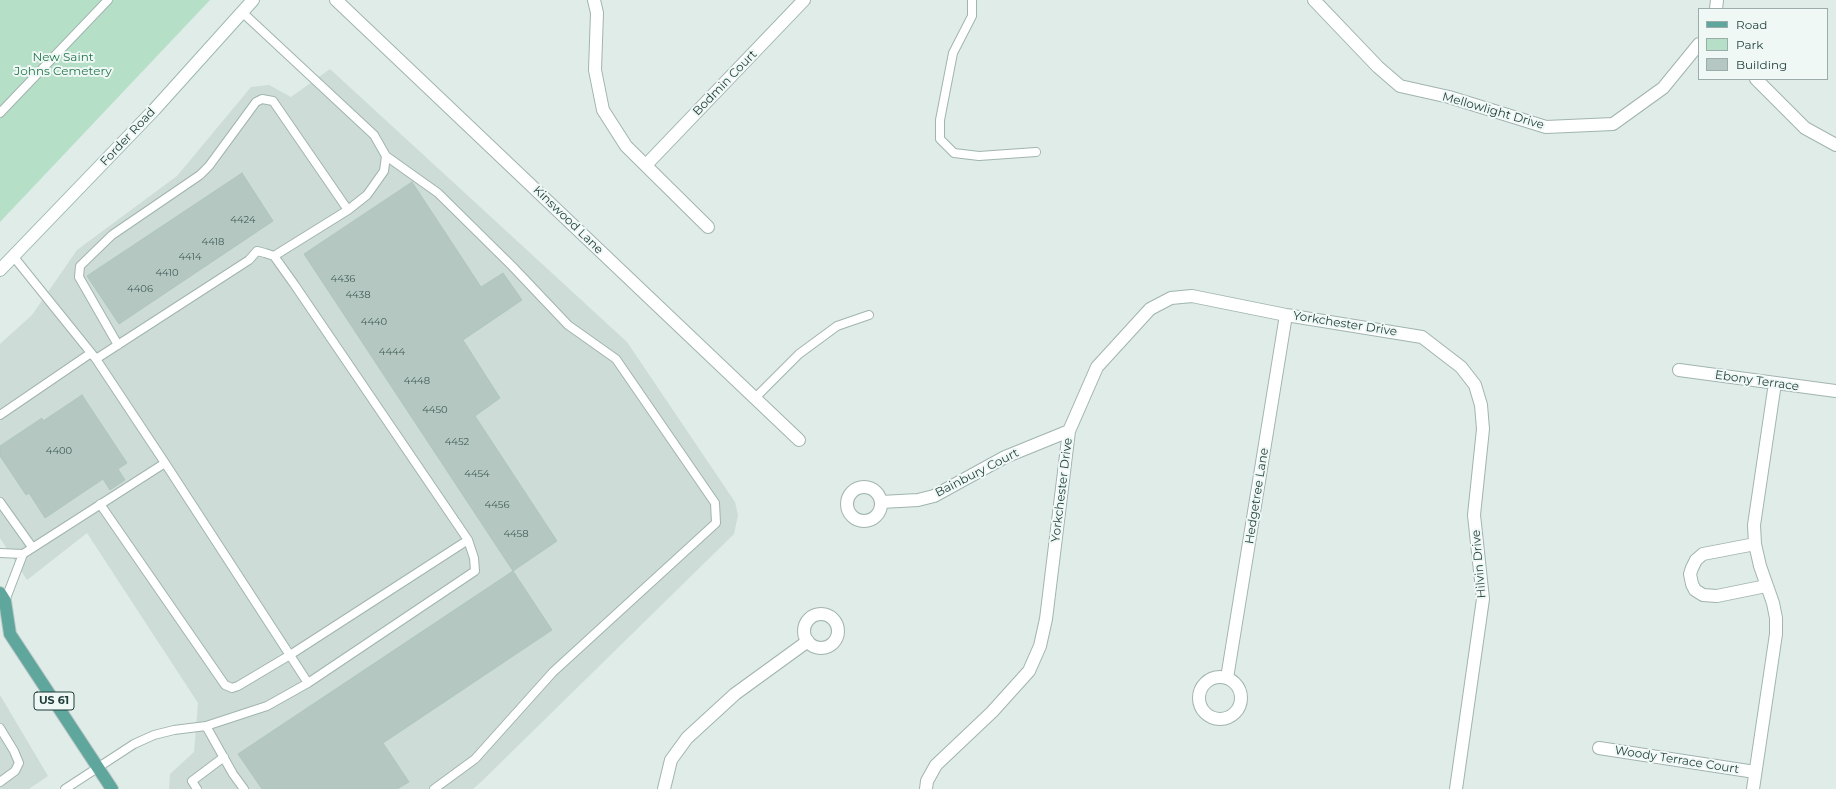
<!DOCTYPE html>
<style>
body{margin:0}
#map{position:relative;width:1836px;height:789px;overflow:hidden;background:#dfece8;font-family:Montserrat,sans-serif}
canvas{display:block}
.legend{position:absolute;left:1698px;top:8px;width:130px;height:72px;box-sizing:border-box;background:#eff8f5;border:1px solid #9badaa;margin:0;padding:5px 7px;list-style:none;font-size:12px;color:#1e3d39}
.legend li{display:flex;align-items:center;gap:8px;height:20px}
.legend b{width:20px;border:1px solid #9badaa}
</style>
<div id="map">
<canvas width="1836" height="789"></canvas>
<ul class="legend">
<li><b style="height:5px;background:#5fa69d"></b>Road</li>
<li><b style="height:11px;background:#b5dfc6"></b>Park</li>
<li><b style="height:11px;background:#b4c7c1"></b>Building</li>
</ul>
</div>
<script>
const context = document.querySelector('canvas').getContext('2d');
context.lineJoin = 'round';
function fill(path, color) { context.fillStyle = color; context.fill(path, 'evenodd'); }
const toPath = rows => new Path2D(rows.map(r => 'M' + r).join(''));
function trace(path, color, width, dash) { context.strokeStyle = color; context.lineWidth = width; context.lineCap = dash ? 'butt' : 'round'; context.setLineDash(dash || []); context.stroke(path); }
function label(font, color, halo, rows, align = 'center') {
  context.font = font + ' Montserrat,sans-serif'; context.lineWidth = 4; context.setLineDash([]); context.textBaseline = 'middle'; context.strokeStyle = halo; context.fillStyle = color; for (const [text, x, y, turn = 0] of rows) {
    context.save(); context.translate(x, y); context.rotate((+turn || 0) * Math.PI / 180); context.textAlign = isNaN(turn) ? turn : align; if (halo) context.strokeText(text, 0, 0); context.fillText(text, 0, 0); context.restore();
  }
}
const built = toPath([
 [330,69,627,342,735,502,738,515,734,534,481,782,473,789,169,789,170,774,194,752,198,703,87,533,27,580,0,538,0,344,32,315,77,250,177,176,251,87,269,85,291,97],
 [0,695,48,776,29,789,0,789]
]);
const green = toPath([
 [0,0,210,0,0,222]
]);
const building = toPath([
 [242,173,273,221,119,324,87,276,242,173],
 [412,182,481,287,503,273,522,300,463,340,500,398,475,416,557,541,513,571,304,254,412,182],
 [82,395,127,463,118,469,125,480,110,490,103,479,45,518,29,493,26,495,0,456,0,446,42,418,43,421,82,395],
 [513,571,552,630,383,743,409,782,397,789,262,789,238,754,513,571]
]);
const service = toPath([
 [972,0,972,16,953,53,940,120,940,139,954,153,979,156,1036,152],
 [242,12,374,135,386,156,384,171,367,195,348,210,274,256],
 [0,113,108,0],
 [386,156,438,193,512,266,568,325,616,359,715,503,716,523,553,672,475,759,434,789],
 [13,256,96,359],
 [118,345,79,277,80,266,112,235,200,175,209,166,256,102,262,99,273,101,348,210],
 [755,398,799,354,837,326,869,315],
 [0,415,91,353],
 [0,502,32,547],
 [100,504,225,685,232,688,238,686,290,655,468,540],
 [0,553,23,554],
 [5,601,23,554,165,463,308,683,475,571,474,558,468,540,294,284,274,256,265,253,257,251,249,260,96,359,165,463],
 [206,726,233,774,244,789],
 [0,728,14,751,19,763,15,771,0,782],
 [65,789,134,744,154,735,174,730,206,726,267,706,308,683],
 [197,789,192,781,224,757]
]);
const minor = toPath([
 [336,0,799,440],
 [594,0,597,13,595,70,603,110,626,146,708,227],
 [1314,0,1378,67,1400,86,1449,97,1546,127,1613,124,1663,88,1699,44],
 [1716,9,1717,0],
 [1756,79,1805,128,1836,145],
 [646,165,804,0],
 [1679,370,1836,391],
 '847 504a17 17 0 1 1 34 0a17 17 0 1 1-34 0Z',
 [881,502,918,500,934,496,1005,457,1069,431],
 [1755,544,1703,554,1696,560,1692,568,1690,574,1692,584,1695,590,1703,595,1717,596,1766,586],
 '804 631a17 17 0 1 1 34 0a17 17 0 1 1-34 0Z',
 '1199 698a21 21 0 1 1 42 0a21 21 0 1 1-42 0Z',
 [1227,678,1286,315],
 [1599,748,1755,772],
 [664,789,671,760,687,738,735,694,808,641],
 [926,789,927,781,936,765,992,712,1029,671,1040,646,1046,619,1069,431,1097,367,1150,309,1171,298,1192,296,1286,315,1422,337,1461,367,1475,385,1481,405,1483,429,1474,515,1483,599,1456,789],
 [1753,789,1776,634,1776,618,1773,603,1760,566,1755,544,1754,525,1775,383]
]);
const secondary = toPath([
 [0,270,154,110,253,0]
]);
const primary = toPath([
 [0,593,5,601,10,634,112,789]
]);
const numberNames = [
 ["4424",243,220],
 ["4418",213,242],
 ["4414",190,257],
 ["4410",167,273],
 ["4436",343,279],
 ["4406",140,289],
 ["4438",358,295],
 ["4440",374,322],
 ["4444",392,352],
 ["4448",417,381],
 ["4450",435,410],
 ["4452",457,442],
 ["4400",59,451],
 ["4454",477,474],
 ["4456",497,505],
 ["4458",516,534]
];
const shields = [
 [54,701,40]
];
const shieldNames = [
 ["US 61",54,701]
];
const parkNames = [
 ["New Saint",63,57],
 ["Johns Cemetery",63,71]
];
const streetNames = [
 ["Bodmin Court",725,83,-46],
 ["Mellowlight Drive",1493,111,16],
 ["Forder Road",128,137,-47],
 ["Kinswood Lane",568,220,44],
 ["Yorkchester Drive",1345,324,9],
 ["Ebony Terrace",1757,381,8],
 ["Bainbury Court",977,473,-27],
 ["Yorkchester Drive",1062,490,-83],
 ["Hedgetree Lane",1257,496,-81],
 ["Hilvin Drive",1479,564,-95],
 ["Woody Terrace Court",1677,760,9]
];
fill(built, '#cddcd7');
fill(green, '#b5dfc6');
fill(building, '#b4c7c1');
trace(building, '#b0c6c0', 1);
trace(service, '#a1b4b0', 10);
trace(minor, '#a1b4b0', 14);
trace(secondary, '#9cb8b2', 14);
trace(primary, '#c0c9c8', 14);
trace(service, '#fff', 8);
trace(minor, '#fff', 12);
trace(secondary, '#fff', 12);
trace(primary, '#5fa69d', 12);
label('10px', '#44605b', null, numberNames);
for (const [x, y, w] of shields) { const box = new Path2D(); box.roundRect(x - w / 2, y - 9, w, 18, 3); context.fillStyle = '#eff8f5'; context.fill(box); trace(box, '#1e3d39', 1); }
label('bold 11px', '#1e3d39', null, shieldNames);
label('12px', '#257850', '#eff8f5', parkNames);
label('12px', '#1e3d39', '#eff8f5', streetNames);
</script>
